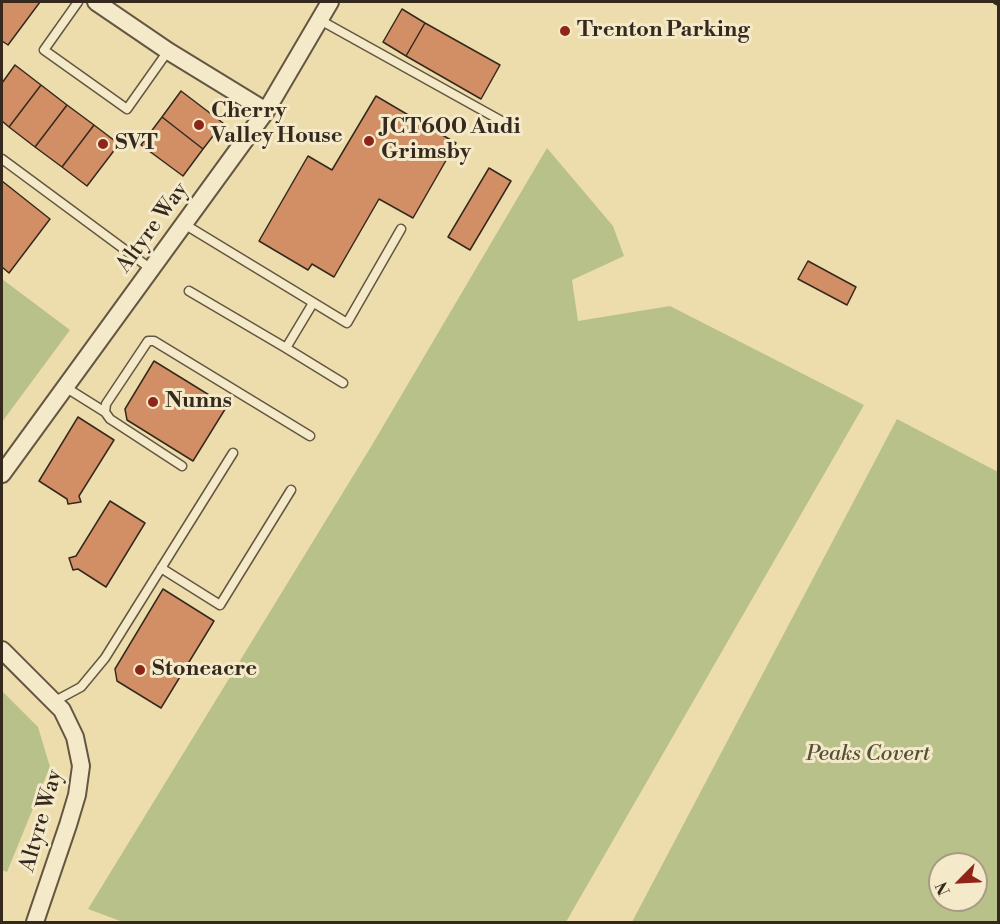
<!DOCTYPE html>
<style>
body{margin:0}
#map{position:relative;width:1000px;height:924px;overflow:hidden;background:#eeddac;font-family:"Libre Bodoni",serif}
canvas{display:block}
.frame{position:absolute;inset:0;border:3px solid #35291e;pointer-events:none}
.north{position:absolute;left:928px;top:852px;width:60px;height:60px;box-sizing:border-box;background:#f4e9c9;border:2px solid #a89c85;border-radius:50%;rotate:246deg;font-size:16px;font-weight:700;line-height:24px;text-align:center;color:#35291e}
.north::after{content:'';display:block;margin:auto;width:21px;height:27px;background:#8f2418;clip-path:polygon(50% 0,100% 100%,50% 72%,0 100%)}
</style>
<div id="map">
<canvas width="1000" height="924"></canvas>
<div class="frame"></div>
<div class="north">N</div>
</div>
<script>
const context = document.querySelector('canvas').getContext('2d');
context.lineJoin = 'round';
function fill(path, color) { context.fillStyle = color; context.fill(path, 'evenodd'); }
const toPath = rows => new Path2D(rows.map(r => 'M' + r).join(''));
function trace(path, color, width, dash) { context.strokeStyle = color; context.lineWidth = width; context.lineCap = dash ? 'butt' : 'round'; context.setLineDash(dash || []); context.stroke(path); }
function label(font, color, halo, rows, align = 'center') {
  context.font = font + ' "Libre Bodoni",serif'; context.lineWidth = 6; context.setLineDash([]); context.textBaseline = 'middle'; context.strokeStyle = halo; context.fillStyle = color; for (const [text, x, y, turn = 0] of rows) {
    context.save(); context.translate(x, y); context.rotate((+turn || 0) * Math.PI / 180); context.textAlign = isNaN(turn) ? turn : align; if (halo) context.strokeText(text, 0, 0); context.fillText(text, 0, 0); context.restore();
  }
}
const green = toPath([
 [547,148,613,226,624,256,572,280,578,321,670,306,864,405,566,922,123,922,88,909,372,445],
 [2,279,70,330,2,422],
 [897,419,998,472,998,922,632,922],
 [940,864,976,864,976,900,940,900],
 [2,691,38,727,50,767,7,872,2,870]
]);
const building = toPath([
 [2,2,40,2,8,45,2,41,2,2],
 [402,9,425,23,406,56,383,42,402,9],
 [425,23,500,65,481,99,406,56,425,23],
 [15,65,41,85,9,127,2,121,2,83,15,65],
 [41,85,67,105,35,147,9,127,41,85],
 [181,91,223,123,203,149,162,117,181,91],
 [376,96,456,143,413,218,379,199,334,277,312,264,308,270,259,241,308,156,332,170,376,96],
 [67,105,94,125,62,167,35,147,67,105],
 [162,117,203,149,183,176,141,145,162,117],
 [94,125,119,144,87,186,62,167,94,125],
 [489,168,511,181,470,250,448,237,489,168],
 [2,181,50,219,9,273,2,267,2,181],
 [808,261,856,287,847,305,798,279,808,261],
 [154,361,227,406,193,461,127,420,125,409,154,361],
 [78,417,114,440,79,496,81,502,68,504,67,499,39,481,78,417],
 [110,501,145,523,106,587,78,569,73,570,69,558,76,556,110,501],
 [163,589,214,621,161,708,117,681,115,669,163,589]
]);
const path = toPath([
 [994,2,998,4]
]);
const service = toPath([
 [78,2,44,50,127,109,168,51],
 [320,20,507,124],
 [2,159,151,269],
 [184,224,347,323,401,229],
 [189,291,286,348,313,303],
 [286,348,343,383],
 [65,387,105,412],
 [182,466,110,419,105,412,106,404,148,341,154,341,310,436],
 [161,568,220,605,291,490],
 [55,701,81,687,105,658,233,453]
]);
const minor = toPath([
 [96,2,168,51,266,111],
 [2,474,266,111,330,2],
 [2,650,62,710,75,737,81,766,77,795,68,825,35,922]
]);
const markers = [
 [565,31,6,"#8f2418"],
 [199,125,6,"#8f2418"],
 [369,141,6,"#8f2418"],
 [103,144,6,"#8f2418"],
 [153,402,6,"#8f2418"],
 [140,670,6,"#8f2418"]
];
const poiNames = [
 ["Trenton Parking",577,31],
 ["Cherry",211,112],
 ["Valley House",211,137],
 ["JCT600 Audi",381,128],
 ["Grimsby",381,153],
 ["SVT",115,144],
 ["Nunns",165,402],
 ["Stoneacre",152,670]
];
const streetNames = [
 ["Altyre Way",153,228,-54],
 ["Altyre Way",42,821,-74]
];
const parkNames = [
 ["Peaks Covert",868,755]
];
fill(green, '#b8c18a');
fill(building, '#d28f66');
trace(building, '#35291e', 1.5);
trace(service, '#635642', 11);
trace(minor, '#635642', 20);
trace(path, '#35291e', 4, [4.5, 3]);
trace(service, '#f4e9c9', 8);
trace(minor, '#f4e9c9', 16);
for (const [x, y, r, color] of markers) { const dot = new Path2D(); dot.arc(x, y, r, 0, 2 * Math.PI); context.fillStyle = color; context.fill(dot); trace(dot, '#f4e9c9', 2); }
label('bold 22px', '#35291e', '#f4e9c9', poiNames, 'left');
label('22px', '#35291e', '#f4e9c9', streetNames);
label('italic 22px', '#564f39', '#f4e9c9', parkNames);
</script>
